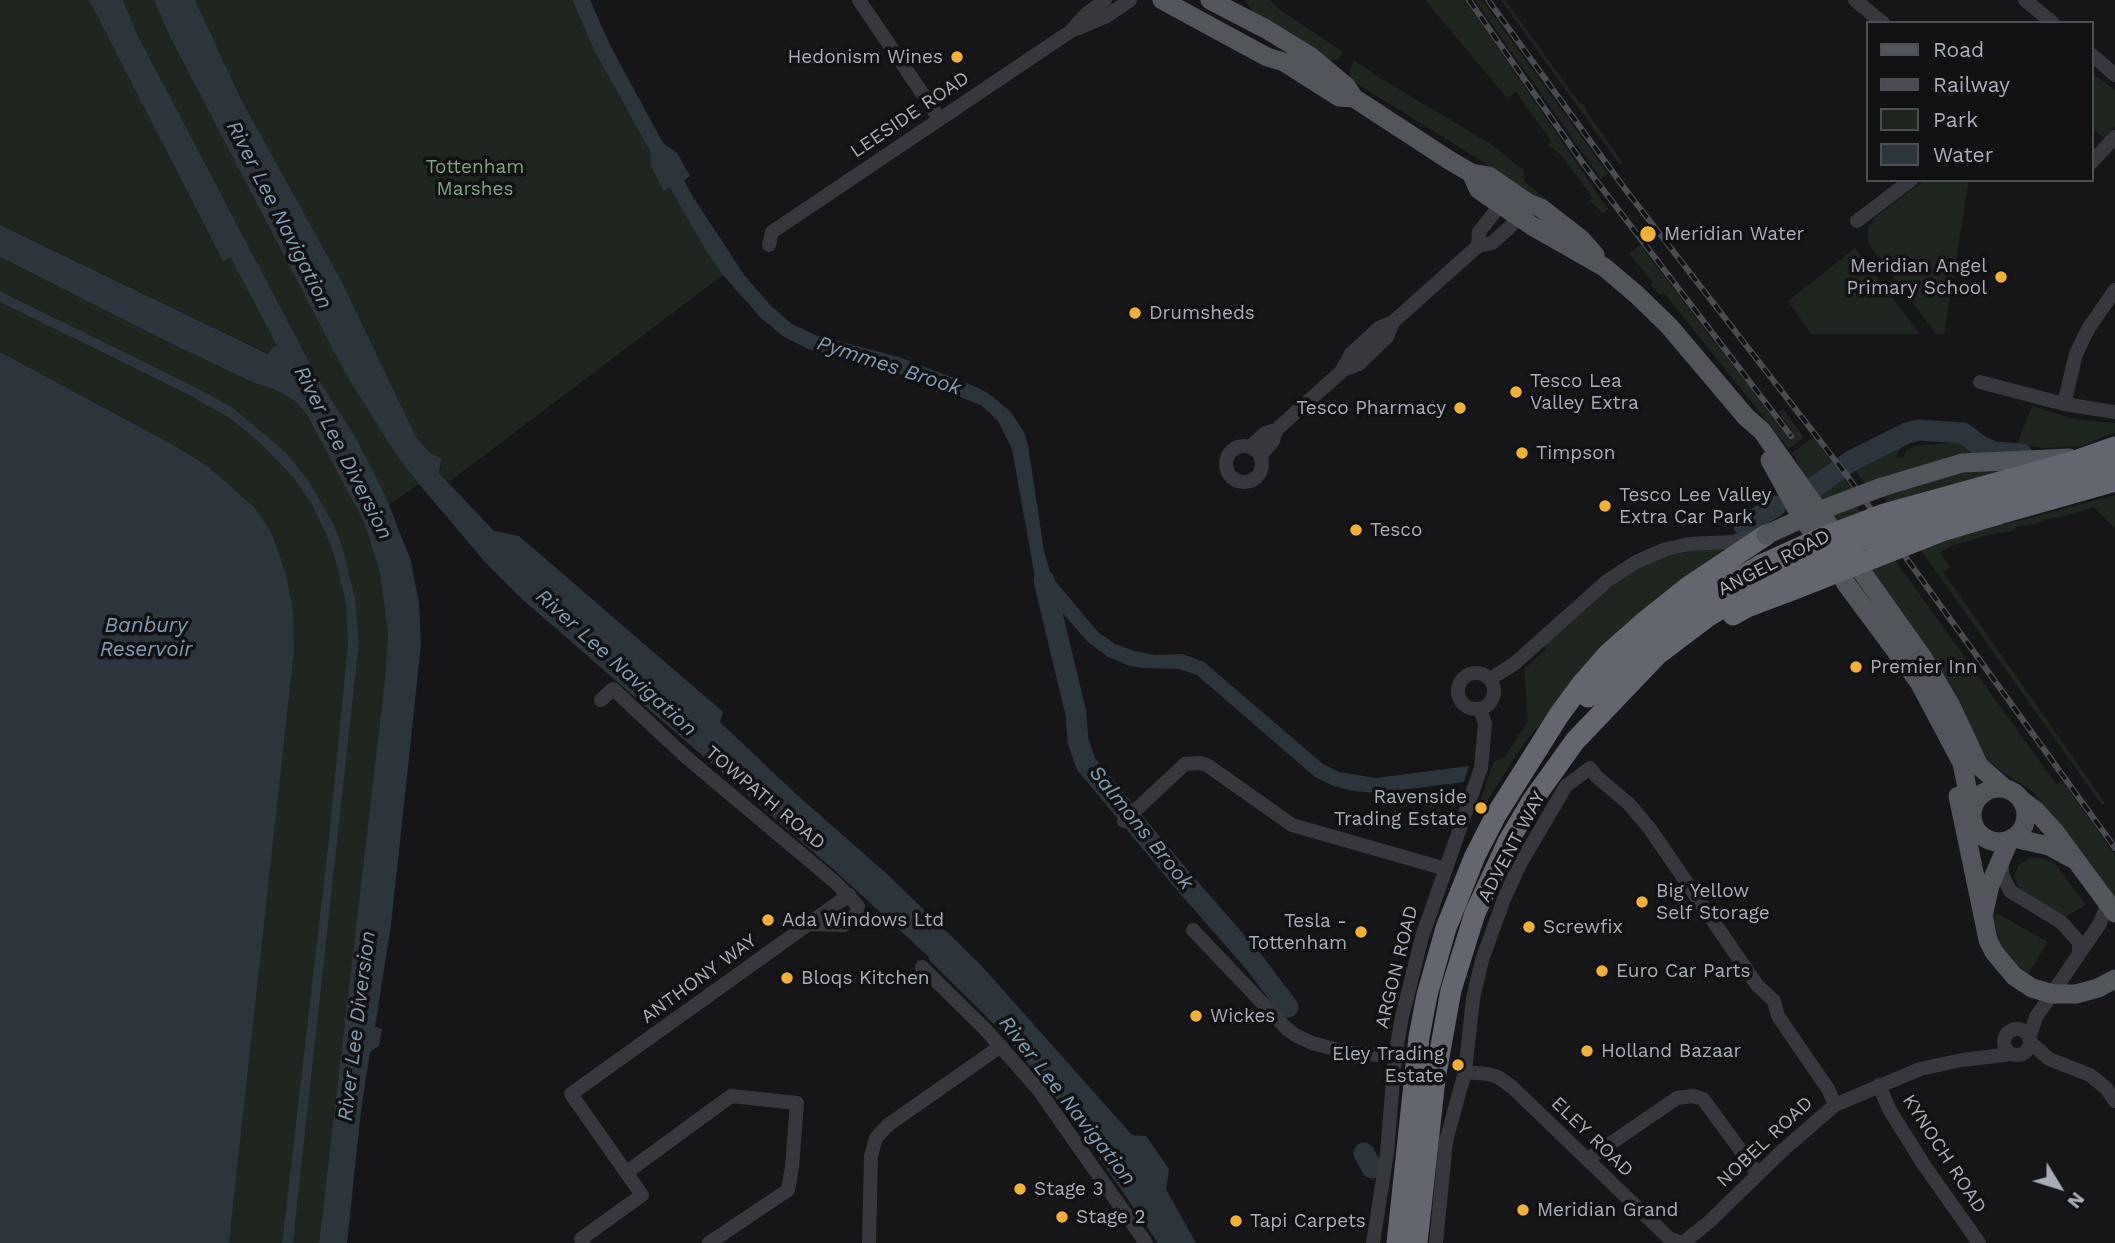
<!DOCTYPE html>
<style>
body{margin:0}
#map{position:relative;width:2115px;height:1243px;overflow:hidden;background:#161618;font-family:"Work Sans",sans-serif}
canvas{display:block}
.legend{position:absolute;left:1866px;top:21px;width:228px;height:161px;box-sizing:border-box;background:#111113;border:2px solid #4d4f55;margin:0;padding:9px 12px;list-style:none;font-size:21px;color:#a8adb8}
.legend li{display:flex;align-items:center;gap:14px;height:35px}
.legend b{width:35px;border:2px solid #4d4f55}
.north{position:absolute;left:2024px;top:1152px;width:70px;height:70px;-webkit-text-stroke:5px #111113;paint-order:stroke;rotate:128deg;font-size:19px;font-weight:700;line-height:28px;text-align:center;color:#a8adb8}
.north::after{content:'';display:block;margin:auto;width:24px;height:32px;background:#a8adb8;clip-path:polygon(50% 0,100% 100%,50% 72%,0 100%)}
</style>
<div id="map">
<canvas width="2115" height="1243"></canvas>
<ul class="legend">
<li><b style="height:9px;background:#53555c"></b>Road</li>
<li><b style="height:9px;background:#4a4c52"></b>Railway</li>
<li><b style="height:19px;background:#1e261f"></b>Park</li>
<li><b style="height:19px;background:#2c353c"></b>Water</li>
</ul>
<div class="north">N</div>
</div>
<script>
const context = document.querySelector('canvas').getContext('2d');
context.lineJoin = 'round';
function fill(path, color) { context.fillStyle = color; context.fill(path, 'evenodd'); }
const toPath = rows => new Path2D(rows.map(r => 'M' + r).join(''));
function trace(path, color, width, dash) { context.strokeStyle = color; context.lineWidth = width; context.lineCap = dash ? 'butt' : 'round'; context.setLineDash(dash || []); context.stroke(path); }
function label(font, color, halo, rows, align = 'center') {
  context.font = font + ' "Work Sans",sans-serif'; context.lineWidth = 7; context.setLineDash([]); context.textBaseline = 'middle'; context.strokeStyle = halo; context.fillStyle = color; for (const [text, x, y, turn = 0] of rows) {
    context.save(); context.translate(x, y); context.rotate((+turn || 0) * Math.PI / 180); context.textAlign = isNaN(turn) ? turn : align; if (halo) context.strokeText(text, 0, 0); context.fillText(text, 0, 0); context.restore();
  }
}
const green = toPath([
 [0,0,89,0,223,260,231,257,277,345,269,354,0,225],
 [123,0,154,0,168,33,347,375,397,456,419,484,389,505,356,438,317,377,136,32],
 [195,0,572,0,595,52,650,151,651,167,665,191,670,188,706,251,723,275,449,482,439,473,441,466,416,437,343,284,241,99],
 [1245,0,1270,0,1280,10,1343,52,1338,59,1329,61,1254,14],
 [1425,0,1465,0,1608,209,1603,213,1590,201,1592,197,1561,155,1548,145,1551,141,1516,92,1507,98],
 [1475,0,1482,0,1608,174,1601,179],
 [1501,0,1505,0,1580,104,1582,103,1587,110,1586,111,1623,163,1620,165],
 [1354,60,1380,78,1491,144,1523,170,1524,181,1547,200,1549,209,1488,165,1354,82,1349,73],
 [2092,73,2115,90,2115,126,2104,138,2092,129],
 [1925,180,1969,180,1944,334,1936,334,1868,243,1868,229,1875,217],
 [1640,245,1789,439,1795,435,1779,412,1783,409,1804,437,1789,449,1664,293,1660,295,1651,285,1653,282,1629,254],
 [1855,248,1920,334,1811,334,1788,301],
 [0,257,164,340,254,383,274,389,295,401,306,413,364,522,380,573,388,634,385,679,319,1243,293,1243,359,643,355,598,343,548,334,525,308,480,189,384,0,291],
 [0,302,187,394,230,417,259,442,293,477,312,505,329,541,337,566,346,604,348,642,329,837,282,1243,229,1243,294,652,286,574,272,533,254,507,209,467,177,447,0,352],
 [2032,406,2075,419,2115,423,2115,433,2080,446,2042,448,2017,444],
 [1813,437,1834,464,1808,483,1792,453],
 [1907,441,1901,446,1896,457,1903,458,1906,451,1913,446,1965,442,1988,459,2009,466,1997,507,2003,525,2115,495,2115,528,2094,507,2066,516,2042,520,2039,523,2016,527,2013,531,1993,534,1953,545,1940,552,1950,567,1943,572,2105,803,2102,805,1876,487,1870,490,1853,468],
 [1842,476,1859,498,1854,503,2056,784,2062,781,2115,855,2115,902,2033,792,1987,761,1815,496],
 [1725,549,1726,552,1574,683,1523,745,1479,814,1476,813,1494,761,1504,758,1528,721,1524,669,1546,649,1544,646,1617,582,1636,569,1664,557,1690,551],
 [2029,858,2042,858,2055,864,2086,905,2063,918,2040,905,2019,888,2014,877,2018,866],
 [1998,914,2048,942,2028,974,2018,966,2001,945,1992,915]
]);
const water = toPath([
 [89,0,123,0,136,32,317,377,356,438,385,495,411,561,419,603,421,645,391,925,375,1027,382,1029,379,1046,370,1052,361,1111,347,1243,319,1243,385,679,388,634,380,573,364,522,306,413,295,401,274,389,254,383,164,340,0,257,0,225,268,354,273,347,277,346,231,258,223,261],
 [154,0,195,0,241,99,343,284,416,437,430,453,441,458,439,473,494,531,519,536,723,712,720,722,796,794,887,874,979,963,1132,1135,1146,1136,1169,1169,1166,1189,1196,1243,1158,1243,1068,1113,1004,1034,930,961,928,956,834,870,522,599,485,562,419,484,397,456,347,376,168,33],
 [572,0,590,0,610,45,663,143,677,153,690,176,684,180,693,197,745,276,772,307,792,324,815,335,899,357,974,386,988,393,1010,411,1024,432,1028,445,1044,551,1051,576,1098,632,1115,644,1134,651,1155,655,1182,654,1204,662,1323,764,1339,772,1376,778,1469,766,1464,782,1377,793,1354,791,1334,786,1315,777,1197,675,1179,669,1143,668,1130,666,1108,657,1088,642,1036,583,1012,449,998,421,981,405,893,372,808,349,784,337,761,318,723,275,706,251,670,188,664,191,651,167,650,151,595,52],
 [0,291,189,384,233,408,286,453,308,480,334,525,343,548,355,598,359,643,293,1243,282,1243,329,837,348,642,346,604,337,566,329,541,312,505,293,477,259,442,230,418,187,394,0,302],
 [0,352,177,447,209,467,254,507,272,533,286,574,293,612,294,652,229,1243,0,1243]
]);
const river = toPath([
 [1812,489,1851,461,1907,433,1919,430,1963,433,1982,447,1995,452,2022,454],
 [1744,526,1776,506],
 [1044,580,1076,714,1078,741,1086,764,1178,875,1254,962,1288,1007],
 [1364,1153,1372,1168]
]);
const minor = toPath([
 [859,0,939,118],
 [1855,0,1883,23],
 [2025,0,2053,23],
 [1076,29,1107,16,1130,0],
 [2092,55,2115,75],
 [2092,162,2115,137],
 [1857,221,1911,180],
 [769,245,772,232,1071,31,1085,15,1105,0],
 [1478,246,1479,232,1505,199],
 [1343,370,1359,364,1387,337,1393,322],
 [1980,382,2064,404,2115,412],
 [2064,404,2076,354,2088,329,2115,290],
 '1226 464a18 18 0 1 1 36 0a18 18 0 1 1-36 0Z',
 [1250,447,1265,433,1276,430,1341,372,1351,354,1379,328,1393,322,1478,246,1492,243,1509,228,1523,212],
 [1260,456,1273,441,1276,430],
 '1458 691a18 18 0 1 1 36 0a18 18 0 1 1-36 0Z',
 [1490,679,1514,664,1607,581,1636,562,1666,549,1690,544,1731,542,1755,537],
 [601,700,613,689,686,757,836,883,858,906,857,913,844,925,808,924],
 [1124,821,1185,764,1200,763,1207,765,1292,825,1446,869],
 [2002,861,2002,874,2010,891,2061,922,2079,942,2079,954],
 [1193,930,1287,1029,1297,1036,1312,1043,1350,1053,1395,1056],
 [922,967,986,1030,1038,1089,1146,1243],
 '2004 1042a13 13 0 1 1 26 0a13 13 0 1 1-26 0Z',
 [2029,1038,2036,1017,2099,925,2105,911,2105,899],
 [2030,1042,2049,1059,2090,1075,2106,1088,2115,1101],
 [1465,1072,1488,1074,1498,1077,1512,1087,1670,1239,1684,1243],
 [1879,1085,1889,1109,1924,1165,1979,1243],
 [1588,1159,1677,1098,1693,1096,1703,1099,1758,1174],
 [627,1172,731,1096,797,1103,792,1167,788,1190,709,1243],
 [1684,1242,1709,1222,1782,1151,1835,1105,1920,1069,1962,1060,2012,1054],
 [583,1243,581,1239,642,1195,571,1094,849,895],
 [869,1243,871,1156,876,1138,888,1125,1001,1046],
 [1373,1243,1387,1153,1395,1056,1402,1017,1422,937,1481,768,1485,724,1480,709],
 [1436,1243,1446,1141,1465,1072,1473,999,1482,960,1504,899,1520,864,1566,786,1590,768,1597,777,1629,804,1650,829,1757,985,1774,1001,1778,1016,1828,1089,1835,1105]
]);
const major = toPath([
 [1162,0,1267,57,1284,62,1339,97,1354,98],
 [1210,0,1266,29,1310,56,1346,86,1354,98,1449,160,1471,173,1489,176,1528,203,1541,208,1581,239,1595,255],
 [1471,173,1479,190,1532,226,1604,267,1636,294,1669,326,1746,417,1762,431,1923,658,1951,706,1979,766,2003,787],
 [1770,460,1795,506,1847,585,1919,682,1962,763,1972,812],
 [1882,487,1962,463,2069,458],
 '1972 815a27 27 0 1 1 54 0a27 27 0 1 1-54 0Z',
 [1958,796,1983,915],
 [2023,801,2035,810,2055,832,2115,913],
 [2014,838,2049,846,2071,858],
 [1984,912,1990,885,2009,841]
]);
const highway = toPath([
 [1999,514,2115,481],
 [1733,615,1747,607,1787,592],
 [1588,697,1617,667,1676,618,1707,597,1761,565],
 [1397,1243,1419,1037,1427,995,1446,928,1475,856,1496,815,1559,715,1581,685,1609,653,1643,623,1688,587,1766,535],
 [1417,1243,1435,1079,1451,990,1475,913,1509,840,1532,801,1575,741,1658,654,1707,617,1771,579]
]);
const rail = toPath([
 [1469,0,1582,162,1791,436],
 [1488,0,1625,189,1845,473,2115,848]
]);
const majorBridge = toPath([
 [1766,535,1816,512,1882,487],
 [1983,915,1988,940,1994,952,2014,976,2032,988,2053,994,2076,994,2098,988,2115,979]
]);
const highwayBridge = toPath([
 [1761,565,1816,540,1884,514,2075,461,2115,447],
 [1771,579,1861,540,1930,517,2115,467],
 [1787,592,1942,531,1999,514]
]);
const markers = [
 [957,57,7,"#f2b134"],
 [1648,234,9,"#f2b134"],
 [2001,277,7,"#f2b134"],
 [1135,313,7,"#f2b134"],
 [1516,392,7,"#f2b134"],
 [1460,408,7,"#f2b134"],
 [1522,453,7,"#f2b134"],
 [1605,506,7,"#f2b134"],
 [1356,530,7,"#f2b134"],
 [1856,667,7,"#f2b134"],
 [1481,808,7,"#f2b134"],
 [1642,902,7,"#f2b134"],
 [768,920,7,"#f2b134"],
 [1529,927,7,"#f2b134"],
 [1361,932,7,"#f2b134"],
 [1602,971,7,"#f2b134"],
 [787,978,7,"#f2b134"],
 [1196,1016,7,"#f2b134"],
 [1587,1051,7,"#f2b134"],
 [1458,1065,7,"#f2b134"],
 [1020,1189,7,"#f2b134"],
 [1523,1210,7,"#f2b134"],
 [1062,1217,7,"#f2b134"],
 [1236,1221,7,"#f2b134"]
];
const poiNames = [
 ["Hedonism Wines",943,57,"right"],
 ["Meridian Water",1664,234],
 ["Meridian Angel",1987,266,"right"],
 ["Primary School",1987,288,"right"],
 ["Drumsheds",1149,313],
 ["Tesco Lea",1530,381],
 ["Valley Extra",1530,403],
 ["Tesco Pharmacy",1446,408,"right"],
 ["Timpson",1536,453],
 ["Tesco Lee Valley",1619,495],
 ["Extra Car Park",1619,517],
 ["Tesco",1370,530],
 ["Premier Inn",1870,667],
 ["Ravenside",1467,797,"right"],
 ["Trading Estate",1467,819,"right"],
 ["Big Yellow",1656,891],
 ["Self Storage",1656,913],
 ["Ada Windows Ltd",782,920],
 ["Tesla -",1347,921,"right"],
 ["Tottenham",1347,943,"right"],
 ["Screwfix",1543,927],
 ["Euro Car Parts",1616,971],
 ["Bloqs Kitchen",801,978],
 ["Wickes",1210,1016],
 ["Holland Bazaar",1601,1051],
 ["Eley Trading",1444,1054,"right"],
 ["Estate",1444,1076,"right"],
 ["Stage 3",1034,1189],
 ["Meridian Grand",1537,1210],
 ["Stage 2",1076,1217],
 ["Tapi Carpets",1250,1221]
];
const streetNames = [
 ["LEESIDE ROAD",910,115,-34],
 ["ANGEL ROAD",1774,563,-27],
 ["TOWPATH ROAD",765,798,40],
 ["ADVENT WAY",1512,847,-62],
 ["ARGON ROAD",1397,967,-76],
 ["ANTHONY WAY",699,979,-36],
 ["ELEY ROAD",1592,1137,44],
 ["NOBEL ROAD",1765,1142,-43],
 ["KYNOCH ROAD",1944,1154,57]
];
const parkNames = [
 ["Tottenham",475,167],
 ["Marshes",475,189]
];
const waterNames = [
 ["River Lee Navigation",279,215,63],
 ["Pymmes Brook",889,366,18],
 ["River Lee Diversion",343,453,63],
 ["Banbury",146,626],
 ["Reservoir",146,650],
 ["River Lee Navigation",616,663,42],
 ["Salmons Brook",1141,828,51],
 ["River Lee Diversion",357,1026,-83],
 ["River Lee Navigation",1067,1101,52]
];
fill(green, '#1e261f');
fill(water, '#2c353c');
trace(river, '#2c353c', 21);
trace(minor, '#37383d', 14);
trace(major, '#53555c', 19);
trace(highway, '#63666e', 21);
trace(rail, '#4a4c52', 6);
trace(rail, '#111113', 3.5, [10]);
trace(majorBridge, '#53555c', 19);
trace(highwayBridge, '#63666e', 21);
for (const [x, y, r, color] of markers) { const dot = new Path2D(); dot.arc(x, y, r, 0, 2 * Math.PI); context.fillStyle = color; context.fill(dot); trace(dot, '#111113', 2.5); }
label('19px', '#a8adb8', '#111113', poiNames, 'left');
label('19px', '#a8adb8', '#111113', streetNames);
label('19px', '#7fa381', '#111113', parkNames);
label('italic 21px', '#7f9bb3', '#111113', waterNames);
</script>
